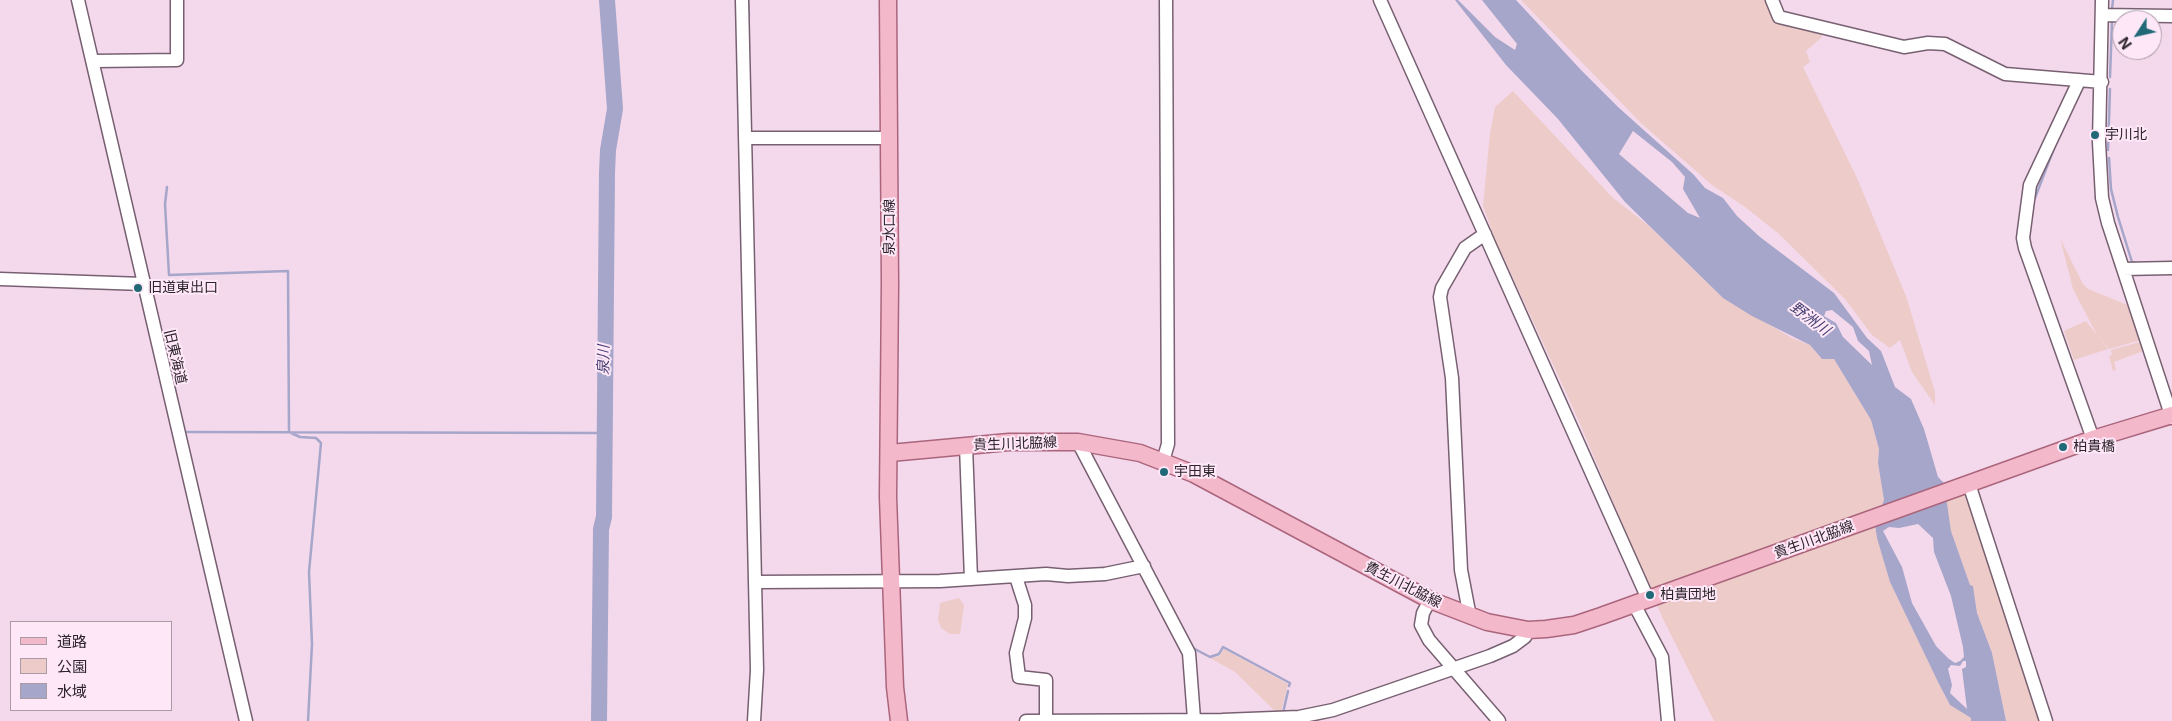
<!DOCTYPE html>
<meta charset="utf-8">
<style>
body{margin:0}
#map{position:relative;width:2172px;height:721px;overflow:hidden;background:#f4d9ec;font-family:Inter,"Noto Sans JP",sans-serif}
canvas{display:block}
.legend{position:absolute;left:10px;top:621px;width:162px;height:90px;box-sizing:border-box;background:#fee8f8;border:1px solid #aa9aa6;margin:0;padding:6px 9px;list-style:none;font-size:15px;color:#2d242b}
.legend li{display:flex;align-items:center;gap:10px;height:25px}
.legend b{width:25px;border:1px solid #aa9aa6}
.north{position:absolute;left:2112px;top:10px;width:50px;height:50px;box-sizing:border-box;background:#fee8f8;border:1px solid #aa9aa6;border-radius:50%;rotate:235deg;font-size:14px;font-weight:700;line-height:20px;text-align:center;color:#2d242b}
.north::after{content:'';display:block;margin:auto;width:18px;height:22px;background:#216976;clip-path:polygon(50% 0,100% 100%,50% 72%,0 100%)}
</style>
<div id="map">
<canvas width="2172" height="721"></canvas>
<ul class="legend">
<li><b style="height:6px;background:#f4b8cb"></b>道路</li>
<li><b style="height:14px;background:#edcbc8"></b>公園</li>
<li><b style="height:14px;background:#a6a5ca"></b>水域</li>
</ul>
<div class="north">N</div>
</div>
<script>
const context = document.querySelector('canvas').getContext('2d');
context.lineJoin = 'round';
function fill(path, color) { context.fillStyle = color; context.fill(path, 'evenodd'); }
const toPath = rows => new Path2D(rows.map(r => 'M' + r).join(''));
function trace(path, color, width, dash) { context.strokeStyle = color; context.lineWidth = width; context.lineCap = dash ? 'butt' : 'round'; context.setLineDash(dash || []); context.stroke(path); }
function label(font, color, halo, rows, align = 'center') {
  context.font = font + ' Inter,"Noto Sans JP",sans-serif'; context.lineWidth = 4; context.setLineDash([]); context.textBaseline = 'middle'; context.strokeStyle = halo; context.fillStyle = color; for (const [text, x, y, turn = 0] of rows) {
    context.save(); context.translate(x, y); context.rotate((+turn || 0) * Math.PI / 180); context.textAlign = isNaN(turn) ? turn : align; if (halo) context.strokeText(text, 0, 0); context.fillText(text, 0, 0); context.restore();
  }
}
const green = toPath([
 [1521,0,1770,0,1778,19,1785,26,1789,23,1821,32,1822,37,1806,51,1810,62,1803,67,1857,178,1906,296,1935,392,1935,405,1912,372,1900,340,1890,348,1872,335,1845,299,1779,234,1745,207,1712,185,1641,123],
 [1513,91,1612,197,1649,226,1723,298,1792,338,1810,345,1822,359,1834,359,1871,420,1879,449,1878,463,1884,500,1875,524,1890,582,1949,704,1971,718,1971,721,1714,721,1662,617,1574,410,1495,239,1483,206,1490,133,1495,107],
 [2060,238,2083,284,2088,289,2130,306,2141,340,2109,349,2097,335,2073,289],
 [2086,321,2108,349,2074,360,2064,331],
 [2140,342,2143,351,2114,362,2116,370,2113,371,2109,356,2112,355,2111,350],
 [1958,493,1964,494,1969,499,2040,721,2006,721,1992,653,1977,613,1973,586,1970,585,1951,531,1945,498],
 [959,598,964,605,960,634,950,634,941,628,938,620,940,603],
 [1224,649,1288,684,1281,712,1278,714,1235,672,1210,658,1220,656]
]);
const water = toPath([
 [1455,0,1458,0,1495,37,1515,50,1517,44,1482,0,1516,0,1581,70,1618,107,1694,175,1705,188,1723,198,1737,216,1760,237,1834,293,1867,338,1881,351,1895,387,1911,399,1924,429,1938,477,1944,483,1951,531,1970,585,1973,586,1977,613,1992,653,2006,721,1971,721,1971,718,1950,705,1939,684,1890,582,1877,538,1875,524,1884,500,1878,463,1879,449,1871,420,1834,359,1822,359,1810,345,1752,316,1723,298,1625,202,1558,119,1506,65],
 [1633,131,1672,162,1685,177,1683,189,1700,218,1688,213,1619,154],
 [1832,310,1853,327,1858,341,1869,351,1872,365,1843,337,1836,323,1824,316,1826,311],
 [1918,524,1933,538,1934,552,1951,596,1963,647,1964,657,1960,661,1955,663,1949,659,1936,646,1912,603,1902,567,1883,531,1889,527,1899,528],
 [1963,661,1966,661,1966,667,1962,669,1967,709,1950,693,1952,685,1948,669,1951,665,1960,666]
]);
const stream = toPath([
 [748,0,749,16],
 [2112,9,2113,0],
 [2110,77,2112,22],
 [2108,150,2110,89],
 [2109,158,2111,189,2118,217,2132,262,2137,263],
 [167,187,165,204,169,275,288,271,289,432],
 [2035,198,2056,143],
 [183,432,605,433],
 [289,432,300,437,316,438,321,443,309,572,312,644,308,721],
 [1191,647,1210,657,1219,654,1223,647,1290,683,1289,686],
 [1283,713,1288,691]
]);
const river = toPath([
 [599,721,601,529,604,517,607,173,608,150,615,109,607,0]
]);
const minor = toPath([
 [78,0,246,721],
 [742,0,757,670,754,721],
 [1380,0,1648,599],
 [1772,0,1779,17,1904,47,1928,43,1945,44,2005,74,2102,82],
 [2102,0,2099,142,2102,198,2108,223,2172,418],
 [2102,15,2172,16],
 [94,61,177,60,177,0],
 [2079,81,2030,185,2023,238,2025,248,2093,439],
 [745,138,889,138],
 [2123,269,2172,268],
 [0,279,143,284],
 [1078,442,1189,653,1194,719],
 [966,446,971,579],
 [1163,461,1168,444,1166,0],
 [1969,484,2046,721],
 [1016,577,1025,605,1025,618,1016,653,1019,677,1046,680,1046,721],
 [755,582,940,581,1046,574,1068,576,1105,574,1144,566],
 [1430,600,1423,613,1421,625,1429,640,1499,721],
 [1634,604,1662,657,1668,721],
 [1470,617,1461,570,1452,378,1440,297,1442,288,1465,248,1485,234],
 [1026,721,1222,720,1299,717,1333,710,1490,656,1513,646,1525,637,1528,630]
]);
const major = toPath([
 [888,0,890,284,888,497,895,687,899,721],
 [890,453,1009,442,1078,442,1140,453,1194,474,1430,600,1487,622,1528,630,1546,629,1574,625,1601,616,2093,439,2172,415]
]);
const markers = [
 [2095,135,5,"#216976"],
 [138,288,5,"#216976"],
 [2063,447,5,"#216976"],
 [1164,472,5,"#216976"],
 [1650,595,5,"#216976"]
];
const poiNames = [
 ["宇川北",2105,135],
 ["旧道東出口",148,288],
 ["柏貴橋",2073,447],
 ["宇田東",1174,472],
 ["柏貴団地",1660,595]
];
const streetNames = [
 ["泉水口線",890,227,-90],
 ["旧東海道",175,357,77],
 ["貴生川北脇線",1015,444,-2],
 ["貴生川北脇線",1814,540,-20],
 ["貴生川北脇線",1403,585,27]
];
const waterNames = [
 ["野洲川",1810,319,37],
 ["泉川",604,360,-89]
];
fill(green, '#edcbc8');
fill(water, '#a6a5ca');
trace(stream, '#a6a5ca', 2.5);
trace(river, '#a6a5ca', 16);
trace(minor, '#776071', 15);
trace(major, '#aa657c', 19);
trace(minor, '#fff', 12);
trace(major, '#f4b8cb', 16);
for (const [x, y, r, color] of markers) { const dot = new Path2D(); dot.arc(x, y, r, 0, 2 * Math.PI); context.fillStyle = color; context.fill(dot); trace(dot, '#fee8f8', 2); }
label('14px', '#2d242b', '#fee8f8', poiNames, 'left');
label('14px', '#2d242b', '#fee8f8', streetNames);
label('italic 15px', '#443f71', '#fee8f8', waterNames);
</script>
